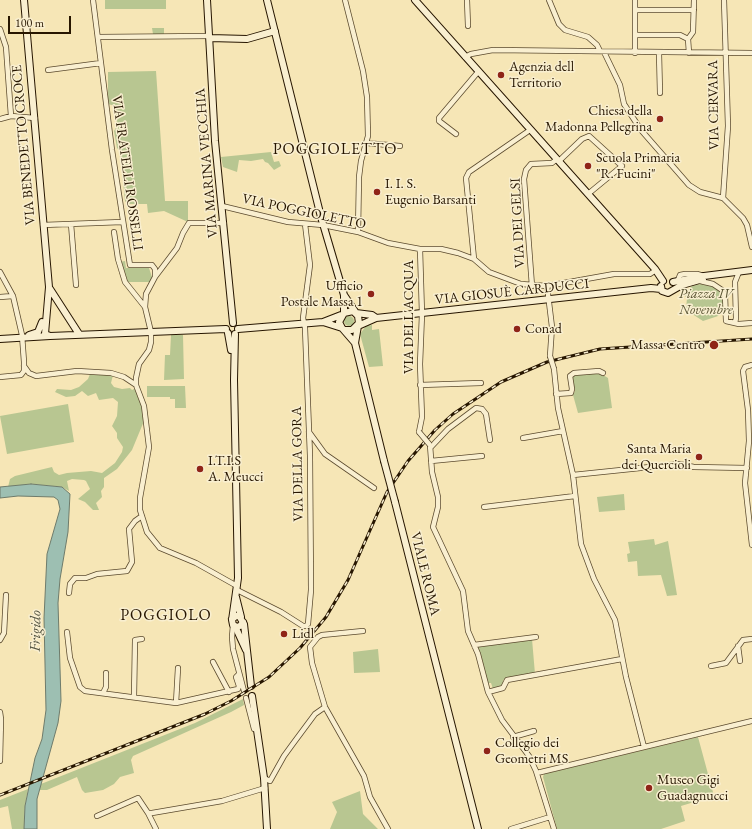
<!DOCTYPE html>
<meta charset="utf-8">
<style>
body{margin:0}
#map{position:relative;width:752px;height:829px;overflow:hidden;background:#f6e6b6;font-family:"EB Garamond",serif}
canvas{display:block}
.scale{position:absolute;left:8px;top:16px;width:63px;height:18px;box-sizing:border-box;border:2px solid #271600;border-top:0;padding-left:5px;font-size:12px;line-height:14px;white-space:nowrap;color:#271600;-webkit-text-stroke:3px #f9efd0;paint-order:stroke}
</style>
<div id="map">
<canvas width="752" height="829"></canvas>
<div class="scale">100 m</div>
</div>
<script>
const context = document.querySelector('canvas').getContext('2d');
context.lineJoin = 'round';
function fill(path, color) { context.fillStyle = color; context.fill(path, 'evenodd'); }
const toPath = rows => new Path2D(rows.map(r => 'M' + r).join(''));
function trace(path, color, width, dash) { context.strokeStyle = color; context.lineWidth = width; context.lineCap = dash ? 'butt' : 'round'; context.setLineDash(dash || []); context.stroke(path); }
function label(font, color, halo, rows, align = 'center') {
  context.font = font + ' "EB Garamond",serif'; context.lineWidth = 3; context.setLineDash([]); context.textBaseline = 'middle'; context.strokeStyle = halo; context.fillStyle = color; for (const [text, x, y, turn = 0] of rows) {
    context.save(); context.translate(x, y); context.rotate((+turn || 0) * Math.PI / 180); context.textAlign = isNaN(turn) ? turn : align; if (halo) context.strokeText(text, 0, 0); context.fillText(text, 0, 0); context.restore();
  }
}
const green = toPath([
 [105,0,166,0,166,9,105,9],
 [152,28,164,28,164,34,153,34],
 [156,71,165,201,188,201,188,222,164,211,148,213,147,204,127,204,125,201,120,151,117,148,114,131,117,126,115,106,108,104,108,72],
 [271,152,274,162,279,161,281,166,274,170,268,163,265,162,263,159,251,161,239,160,237,172,223,167,221,157],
 [125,261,126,268,149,268,152,277,150,282,125,282,119,262],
 [701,284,715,286,721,291,724,299,722,311,718,316,703,321,686,310,687,298,684,295,692,286],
 '344 321a5 5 0 1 1 10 0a5 5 0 1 1-10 0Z',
 [372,325,372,330,379,329,383,366,369,367,360,334,366,326],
 [171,335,183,335,184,379,164,380,165,355,170,355],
 [600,373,608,378,612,408,578,413,573,395,575,391,572,377,575,375],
 [90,374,113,375,111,383,114,387,122,389,130,388,132,390,136,388,142,404,144,421,132,450,117,469,104,478,104,487,101,491,102,497,96,503,99,510,93,510,85,502,78,499,90,489,86,481,84,480,72,479,67,481,69,491,62,487,31,484,8,487,10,479,15,476,52,467,54,472,59,475,67,473,91,471,102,473,115,463,122,452,123,447,117,438,117,433,112,426,117,416,118,402,113,398,99,400,96,393,88,396,82,391,75,396,66,397,55,392,57,389,71,390,79,387,88,379],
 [147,386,185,386,186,408,175,408,175,399,170,399,170,397,147,397],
 [68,404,74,442,7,454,0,416],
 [624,494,625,510,599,512,597,497],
 [654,539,655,545,668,541,677,595,667,596,661,575,638,576,637,561,628,562,627,554,630,553,628,542],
 [532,639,535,674,503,680,503,686,493,689,491,683,488,683,478,647],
 [378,649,380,672,354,673,353,652],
 [243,699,244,705,231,712,133,756,131,760,134,773,120,777,114,784,103,790,85,793,82,790,77,777,47,790,39,790,41,784,195,723],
 [698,737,714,796,681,806,685,821,661,829,557,829,543,777,544,774],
 [28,789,25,806,24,829,12,829,8,806,0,808,0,800],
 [360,791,363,814,378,829,330,829,337,812,332,802]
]);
const water = toPath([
 [31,484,62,487,70,494,68,532,60,579,58,603,61,701,58,723,37,799,37,829,24,829,25,806,35,758,42,739,46,710,44,618,47,554,60,509,58,500,54,497,18,496,0,498,0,487,31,484]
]);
const street = toPath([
 [93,0,112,150,130,265,152,265,155,269,155,276],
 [345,0,363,71,367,97,368,136,361,161,359,177,358,232],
 [467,0,468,26],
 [549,0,559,24,565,30,588,37,597,45,600,51],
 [724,0,728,126,723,198,743,218,747,225,752,247],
 [635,10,694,10],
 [0,29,6,47,11,116],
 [635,35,680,35,688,39,693,32,694,0],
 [98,37,209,36],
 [688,39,689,53],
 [604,52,620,85,624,104,641,130,689,185,700,192,723,198],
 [635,53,635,0],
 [659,53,660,93],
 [465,57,471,54,493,50,752,53],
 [48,70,101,63],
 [0,119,11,116,35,118],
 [456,134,439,121,439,118,478,72],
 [366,143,400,146],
 [559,161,582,139,589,136,622,166,588,194],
 [222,206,288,222,323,225,358,232,388,243,420,249,441,249,458,253,474,259,489,272,521,284,547,286,614,274,650,274,656,270],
 [224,223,189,223,183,233,177,248,155,277,146,294,145,307,151,332,151,342,149,350,139,364,136,378,136,385,144,406,149,447,140,498,140,510,147,532,160,548,196,563,237,586],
 [71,224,76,285],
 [43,225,122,222],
 [114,232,118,259,125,282,145,307],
 [474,259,466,178,469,172,530,130],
 [0,272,13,296,22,335,24,362,24,371,21,375,0,377],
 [678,280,680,275,685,274,697,274,704,276],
 [700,281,713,284,722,290,725,295,726,321,739,324,752,323],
 [532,286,524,179,526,170,531,164,552,163,557,159],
 [547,286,552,327,550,356],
 [0,297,13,296],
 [735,323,736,318,735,282,739,272],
 [752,365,745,367,743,371,748,410,749,441,745,483,752,545],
 [24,366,29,373,36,376,77,371,111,373,124,377,136,385],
 [554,369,558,408,573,475,581,544,594,579,615,620,626,677,644,747],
 [420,385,481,383],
 [556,394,571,393,572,389,570,376,574,373,599,371,603,373],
 [309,432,325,454,374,488],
 [419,432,422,417,420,364,422,314,420,249],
 [523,438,563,431],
 [430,445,432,472,438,497,438,507,433,527,463,591,468,631,478,654,488,692,502,720,529,756,536,771,554,829],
 [431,447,448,429,476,408,482,409,486,414,490,440],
 [431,461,482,456],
 [573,475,679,464,694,467,747,468],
 [484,507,575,496],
 [237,590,281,612,303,626,306,626,308,624,311,590,310,456,305,328,303,318,310,265,305,224],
 [69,593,70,584,75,578,86,578,97,574,127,571,132,562,129,529,135,521,142,516],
 [233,625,232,637,233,649,244,691],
 [363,631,322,635,318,637,310,647,312,663,325,707,364,776,370,797,388,829],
 [67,632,70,658,80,687,85,691,176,703,238,689,239,686,236,677,239,674],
 [0,640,4,633,6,595],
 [474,645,536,637],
 [738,646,740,661],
 [213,662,229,692],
 [711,666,726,663,743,640,752,639],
 [488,692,503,688,507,680,622,659],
 [103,693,106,687,106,673],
 [134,697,135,640,142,639],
 [246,698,254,729],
 [176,703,178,668],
 [0,712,1,719,0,761],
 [513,737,534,731],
 [537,773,752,721],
 [264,778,270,781,284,756,292,745,315,714,325,707],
 [148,813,156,829],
 [97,816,138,798,148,813,152,813,222,801,265,788],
 [511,829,550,817]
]);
const secondary = toPath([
 [24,0,49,287,45,334,50,336,226,329],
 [207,0,215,141,233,323],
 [267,0,321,217,344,295,344,313],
 [415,0,655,269,663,281],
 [210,38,247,39,275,31],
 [673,282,704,276,752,270],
 [661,286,662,291,668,293,682,285,703,279],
 [50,289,79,334],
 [344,295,356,313,372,315,376,318],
 [323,322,342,328],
 [238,329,323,322,341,315],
 [345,330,352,330,359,323,358,316,353,311,344,313,339,322,342,328,355,343],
 [228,333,231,350],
 [235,334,234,380,238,578,232,620,233,625,237,627,240,626,243,622],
 [29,335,38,332,42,322],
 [0,339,50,336],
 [384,461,355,343,358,326,376,318,651,288,661,289],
 [395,502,478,829],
 [236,597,241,617],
 [232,619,236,616,239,616,244,624,251,686],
 [235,626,246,650],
 [252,696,264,778,267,829]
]);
const rail = toPath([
 [0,795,205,714,231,701,269,677,300,648,326,617,348,580,387,492,408,461,435,430,453,414,501,382,547,362,600,349,752,339]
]);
const streetBridge = toPath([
 [550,356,554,369],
 [419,432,430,445]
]);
const secondaryBridge = toPath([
 [384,461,395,502]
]);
const markers = [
 [501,75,4,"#8f2418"],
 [660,119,4,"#8f2418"],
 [588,166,4,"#8f2418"],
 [377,192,4,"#8f2418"],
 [371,294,4,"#8f2418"],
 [517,329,4,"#8f2418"],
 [714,345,5,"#8f2418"],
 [699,457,4,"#8f2418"],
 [200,469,4,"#8f2418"],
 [284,634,4,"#8f2418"],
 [487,751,4,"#8f2418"],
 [649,788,4,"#8f2418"]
];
const poiNames = [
 ["Agenzia dell",509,67],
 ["Territorio",509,83],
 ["Chiesa della",652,111,"right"],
 ["Madonna Pellegrina",652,127,"right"],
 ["Scuola Primaria",596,158],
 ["\"R. Fucini\"",596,174],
 ["I. I. S.",385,184],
 ["Eugenio Barsanti",385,200],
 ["Ufficio",363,286,"right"],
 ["Postale Massa 1",363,302,"right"],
 ["Conad",525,329],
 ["Massa Centro",705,345,"right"],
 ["Santa Maria",691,449,"right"],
 ["dei Quercioli",691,465,"right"],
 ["I.T.I.S",208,461],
 ["A. Meucci",208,477],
 ["Lidl",292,634],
 ["Collegio dei",495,743],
 ["Geometri MS",495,759],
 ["Museo Gigi",657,780],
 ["Guadagnucci",657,796]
];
const streetNames = [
 ["VIA CERVARA",714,105,-91],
 ["VIA BENEDETTO CROCE",24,145,-95],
 ["VIA MARINA VECCHIA",207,163,-95],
 ["VIA FRATELLI ROSSELLI",127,173,82],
 ["VIA POGGIOLETTO",304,212,12],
 ["VIA DEI GELSI",518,223,-93],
 ["VIA GIOSUÈ CARDUCCI",512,292,-6],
 ["VIA DELL'ACQUA",409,317,-90],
 ["VIA DELLA GORA",298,464,-91],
 ["VIALE ROMA",425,574,76]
];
const parkNames = [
 ["Piazza IV",706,294],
 ["Novembre",706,310]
];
const waterNames = [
 ["Frigido",36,631,-89]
];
const quarterNames = [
 ["POGGIOLETTO",335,150],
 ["POGGIOLO",166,616]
];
fill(green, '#b8c691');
fill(water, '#9dbfb2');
trace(water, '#6e7b6b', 1);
trace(street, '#5b4a2e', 6);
trace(secondary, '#271600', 8);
trace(street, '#f9efd0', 4.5);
trace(secondary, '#f9efd0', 6);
trace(rail, '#271600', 3);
trace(rail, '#f9efd0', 1.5, [4.5]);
trace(streetBridge, '#5b4a2e', 6, []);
trace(secondaryBridge, '#271600', 8, []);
trace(streetBridge, '#f9efd0', 4.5);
trace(secondaryBridge, '#f9efd0', 6);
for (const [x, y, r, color] of markers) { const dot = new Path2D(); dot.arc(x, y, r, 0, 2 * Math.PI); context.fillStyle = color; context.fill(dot); trace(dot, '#f9efd0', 1.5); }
label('14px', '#271600', '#f9efd0', poiNames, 'left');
label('14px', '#271600', '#f9efd0', streetNames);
label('italic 14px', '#5a5433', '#f9efd0', parkNames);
label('italic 15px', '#50513e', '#f9efd0', waterNames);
context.letterSpacing = '1px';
label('16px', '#271600', '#f9efd0', quarterNames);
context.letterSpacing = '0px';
</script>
